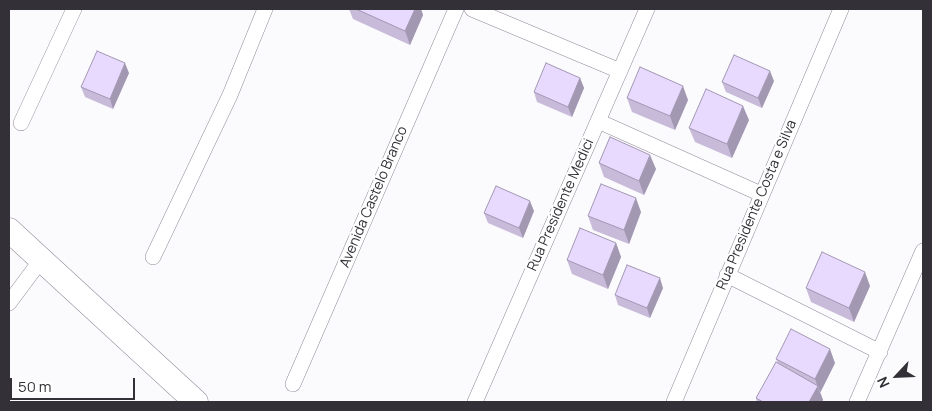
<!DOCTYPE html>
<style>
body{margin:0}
#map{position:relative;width:932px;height:411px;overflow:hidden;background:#fbfafd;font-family:Manrope,sans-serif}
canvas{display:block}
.frame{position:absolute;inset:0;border:10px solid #333137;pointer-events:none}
.north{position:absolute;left:872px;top:351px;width:50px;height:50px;-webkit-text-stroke:4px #fff;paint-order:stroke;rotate:245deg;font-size:14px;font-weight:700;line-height:20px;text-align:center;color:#333137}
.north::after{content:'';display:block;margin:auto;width:18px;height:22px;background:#333137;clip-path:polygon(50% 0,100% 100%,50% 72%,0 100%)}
.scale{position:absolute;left:10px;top:378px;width:125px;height:22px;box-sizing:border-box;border:2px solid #333137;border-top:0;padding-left:6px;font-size:15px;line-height:18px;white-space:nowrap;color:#333137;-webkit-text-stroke:4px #fff;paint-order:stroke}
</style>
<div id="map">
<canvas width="932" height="411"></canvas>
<div class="frame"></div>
<div class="north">N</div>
<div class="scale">50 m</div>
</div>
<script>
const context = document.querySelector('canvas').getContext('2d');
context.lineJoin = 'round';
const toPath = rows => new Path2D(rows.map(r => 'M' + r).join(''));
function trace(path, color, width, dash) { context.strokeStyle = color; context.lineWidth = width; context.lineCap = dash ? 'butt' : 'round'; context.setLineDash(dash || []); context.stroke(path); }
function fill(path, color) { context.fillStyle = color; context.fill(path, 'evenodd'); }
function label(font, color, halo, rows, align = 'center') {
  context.font = font + ' Manrope,sans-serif'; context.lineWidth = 4; context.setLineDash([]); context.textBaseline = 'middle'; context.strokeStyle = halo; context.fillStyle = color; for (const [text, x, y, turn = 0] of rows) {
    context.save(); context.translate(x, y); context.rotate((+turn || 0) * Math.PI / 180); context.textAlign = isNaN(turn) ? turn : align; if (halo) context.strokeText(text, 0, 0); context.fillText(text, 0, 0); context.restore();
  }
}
const minor = toPath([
 [472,9,620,71],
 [598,121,761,194],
 [21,123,74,9],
 [153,257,230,95,265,9],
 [727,275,880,352],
 [9,303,41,260],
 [293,384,456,9],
 [475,402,647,9],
 [674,402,841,9],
 [857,402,923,251]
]);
const primary = toPath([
 [9,230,196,402]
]);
const wall = toPath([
 [349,9,421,9,423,15,410,45,353,19],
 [129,73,113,109,85,97,81,87],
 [580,78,584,88,572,117,537,102,534,92],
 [774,81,762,108,726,92,722,82],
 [627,98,688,100,675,130,632,112],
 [749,120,732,158,695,142,689,128],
 [599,163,656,169,644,195,604,177],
 [534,211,523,238,488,223,484,213],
 [641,212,629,244,593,230,588,216],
 [616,243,621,257,608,289,572,274,567,260],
 [870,286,854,322,811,302,806,288],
 [663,288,650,318,618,305,615,295],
 [776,359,835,363,820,393,823,400,822,402,757,402,756,398,778,363]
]);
const shadedWall = toPath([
 [415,9,421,9,423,15,410,45,405,31],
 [125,63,129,73,113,109,110,99],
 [770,71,774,81,762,108,758,98],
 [580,78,584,88,572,117,568,107],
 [683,86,688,100,675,130,670,116],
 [743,106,749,120,732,158,727,144],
 [650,155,656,169,644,195,639,181],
 [636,198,641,212,629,244,624,230],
 [530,201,534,211,523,238,519,228],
 [616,243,621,257,608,289,603,275],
 [865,272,870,286,854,322,849,308],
 [660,278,663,288,650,318,647,308],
 [830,349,835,363,820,393,815,379],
 [818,386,823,400,822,402,809,402]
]);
const building = toPath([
 [356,9,415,9,405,31,356,9],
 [97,51,125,63,110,99,81,87,97,51],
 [734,55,770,71,758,98,722,82,734,55],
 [546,63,580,78,568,107,534,92,546,63],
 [640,67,683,86,670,116,627,98,640,67],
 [706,89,743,106,727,144,689,128,706,89],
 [610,137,650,155,639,181,599,163,610,137],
 [601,184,636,198,624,230,588,216,601,184],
 [496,186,530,201,519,228,484,213,496,186],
 [580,228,616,243,603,275,567,260,580,228],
 [822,252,865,272,849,308,806,288,822,252],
 [627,265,660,278,647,308,615,295,627,265],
 [791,329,830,349,815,379,776,359,791,329],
 [776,362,818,386,809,402,763,402,756,398,776,362]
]);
const streetNames = [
 ["Avenida Castelo Branco",374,197,-67],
 ["Rua Presidente Medici",561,205,-66],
 ["Rua Presidente Costa e Silva",757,205,-67]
];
trace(minor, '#928c9b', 16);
trace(primary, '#928c9b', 25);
trace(minor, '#fff', 15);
trace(primary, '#fff', 24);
fill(wall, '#c8bbda');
fill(shadedWall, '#a298b2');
fill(building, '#e8d9fe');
trace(building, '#a298b2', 1);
label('14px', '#333137', '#fff', streetNames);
</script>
